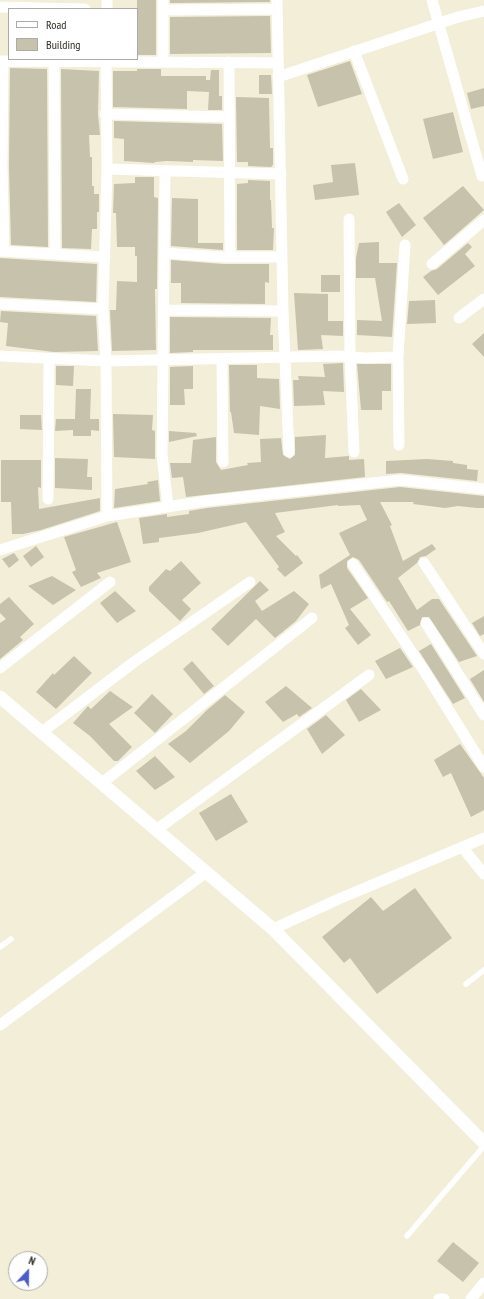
<!DOCTYPE html>
<style>
body{margin:0}
#map{position:relative;width:484px;height:1299px;overflow:hidden;background:#f2eed8;font-family:"PT Sans Narrow",sans-serif}
canvas{display:block}
.legend{position:absolute;left:8px;top:8px;width:130px;height:52px;box-sizing:border-box;background:#fff;border:1px solid #ababa7;margin:0;padding:5px 7px;list-style:none;font-size:12px;color:#2e2c24}
.legend li{display:flex;align-items:center;gap:8px;height:20px}
.legend b{width:20px;border:1px solid #ababa7}
.north{position:absolute;left:8px;top:1251px;width:40px;height:40px;box-sizing:border-box;background:#fff;border:1px solid #ababa7;border-radius:50%;rotate:22deg;font-size:11px;font-weight:700;line-height:16px;text-align:center;color:#2e2c24}
.north::after{content:'';display:block;margin:auto;width:14px;height:18px;background:#495bd0;clip-path:polygon(50% 0,100% 100%,50% 72%,0 100%)}
</style>
<div id="map">
<canvas width="484" height="1299"></canvas>
<ul class="legend">
<li><b style="height:5px;background:#fff"></b>Road</li>
<li><b style="height:11px;background:#c6c2ac"></b>Building</li>
</ul>
<div class="north">N</div>
</div>
<script>
const context = document.querySelector('canvas').getContext('2d');
context.lineJoin = 'round';
function fill(path, color) { context.fillStyle = color; context.fill(path, 'evenodd'); }
const toPath = rows => new Path2D(rows.map(r => 'M' + r).join(''));
function trace(path, color, width, dash) { context.strokeStyle = color; context.lineWidth = width; context.lineCap = dash ? 'butt' : 'round'; context.setLineDash(dash || []); context.stroke(path); }
const building = toPath([
 [137,0,156,0,156,55,137,55],
 [170,0,270,0,270,2,170,3],
 [270,16,271,53,170,54,170,17],
 [350,61,362,94,318,107,307,75],
 [10,68,47,69,48,247,11,245,9,167],
 [61,69,99,71,98,114,100,135,89,135,90,157,92,157,92,186,94,186,94,194,99,194,99,212,97,212,97,229,92,229,91,249,62,248],
 [137,69,161,69,161,76,206,76,206,80,210,80,211,70,219,70,219,96,222,96,222,110,208,110,209,92,187,91,187,109,113,107,113,71,137,71],
 [259,75,271,75,272,94,259,94],
 [484,88,484,106,471,109,467,93],
 [236,97,269,98,270,148,273,148,273,165,271,167,248,166,248,162,237,162],
 [453,112,463,152,433,159,423,119],
 [114,121,222,124,223,161,193,160,193,162,167,161,155,162,154,163,124,161,124,139,114,138],
 [355,163,359,195,315,200,313,185,333,182,331,165],
 [135,177,154,177,154,197,158,198,157,289,155,289,156,350,112,351,110,310,116,310,117,281,137,282,137,256,135,256,135,247,117,247,116,213,113,213,114,184,135,183],
 [248,180,270,181,270,200,271,200,272,228,274,228,273,250,237,250,237,184,248,183],
 [463,186,484,210,444,245,423,218],
 [172,198,198,199,198,243,223,243,223,250,171,246],
 [399,203,416,225,402,237,386,212],
 [379,242,379,263,397,263,392,337,357,335,357,320,382,321,375,278,356,278,356,258,359,243],
 [468,243,472,247,465,254,475,266,438,295,423,277,431,271,437,269],
 [0,258,97,264,96,302,0,297],
 [171,260,223,264,269,264,269,283,265,282,265,304,181,303,181,283,171,283],
 [321,275,340,275,340,292,321,292],
 [294,293,328,294,328,321,343,321,343,336,321,335,323,349,298,350],
 [435,300,436,323,407,324,409,301],
 [1,311,96,316,98,351,54,352,6,346,8,323,0,322],
 [170,317,271,318,270,335,273,335,273,350,193,350,193,352,170,353],
 [484,333,484,357,472,344],
 [343,363,344,392,323,391,325,405,294,406,293,380,299,380,298,376,325,377,323,364],
 [357,364,391,364,391,391,382,391,382,410,361,410],
 [229,365,257,365,257,378,279,379,280,409,260,406,259,435,234,433,231,412,230,412],
 [56,366,74,366,73,386,56,385],
 [193,366,193,389,184,389,185,405,170,405,170,367],
 [76,389,91,389,90,419,99,419,99,431,91,430,91,436,73,436,73,430,55,431,56,419,75,419],
 [113,414,153,415,152,430,155,431,155,459,114,457],
 [20,415,41,415,42,430,20,429],
 [169,431,196,433,197,436,169,442],
 [326,435,325,458,349,456,349,460,364,459,365,477,186,497,183,477,172,478,170,463,191,463,193,440,216,437,216,462,221,470,248,465,247,463,261,462,260,439,281,438,283,455,290,459,295,455,295,437],
 [55,458,88,459,87,477,92,477,92,490,55,488],
 [427,459,453,461,453,463,467,465,467,469,478,470,477,481,401,473,386,474,386,461],
 [1,460,41,460,41,488,38,487,39,509,100,498,100,511,41,530,23,534,12,534,11,502,1,502],
 [158,480,160,501,114,508,115,489,148,484,147,482],
 [400,487,484,496,484,508,477,508,458,506,445,508,413,504,414,502,380,502,392,525,390,526,403,561,432,544,436,549,426,556,420,557,417,563,398,578,417,610,432,599,439,599,477,656,459,662,429,617,422,617,420,625,408,631,389,601,387,602,359,560,353,557,347,561,347,568,368,598,350,609,371,635,358,645,345,628,349,625,331,584,321,589,319,575,350,555,339,533,367,520,360,505,338,506,338,505,275,513,285,532,276,536,296,556,297,555,303,563,285,577,277,569,279,567,246,522,198,533,159,538,159,542,143,544,139,518,167,514,167,517,189,514,189,511,207,508],
 [117,522,131,562,97,573,101,578,81,587,72,572,76,570,64,537],
 [36,546,44,557,31,567,23,556],
 [14,553,19,560,9,568,2,559],
 [181,561,201,583,182,600,191,609,180,621,149,591,149,587,166,569,170,571],
 [52,576,76,590,53,605,28,586],
 [260,581,269,590,255,601,262,611,294,591,309,604,296,621,275,638,256,619,228,646,211,629],
 [115,591,136,611,117,623,100,603],
 [9,597,34,624,20,637,23,640,0,659,0,623,6,619,0,613,0,604],
 [484,616,484,634,480,636,472,623],
 [431,644,465,698,453,704,419,651],
 [400,648,413,667,386,679,375,661],
 [74,656,92,673,56,709,36,692,53,673,54,675],
 [192,661,214,686,204,694,183,669],
 [484,670,484,702,470,679],
 [286,686,312,708,299,717,297,714,283,722,265,702],
 [361,689,381,710,359,722,346,700],
 [110,691,133,707,109,724,132,747,118,761,114,761,90,736,73,723,88,706,91,709],
 [152,694,173,714,155,733,134,713],
 [225,695,245,712,229,731,190,763,168,744,186,731,207,710],
 [326,715,345,735,322,754,307,729],
 [460,744,484,778,484,810,471,817,451,773,443,777,434,760],
 [155,756,175,777,155,790,136,771],
 [231,794,248,822,216,841,199,813],
 [415,888,452,938,377,994,350,958,344,963,322,937,371,897,383,911],
 [453,1242,479,1263,463,1282,437,1261]
]);
const service = toPath([
 [0,947,11,939],
 [466,984,484,970],
 [407,1236,484,1146]
]);
const minor = toPath([
 [277,0,283,311,289,452],
 [432,0,482,176],
 [0,7,85,9],
 [107,9,107,0],
 [163,10,277,9],
 [354,51,403,179],
 [106,59,107,169,103,309,106,361,107,516],
 [0,61,278,63],
 [3,61,2,167,4,251],
 [54,62,55,254],
 [163,62,163,0],
 [229,62,230,257],
 [278,77,458,17,484,11],
 [105,114,229,117],
 [107,169,281,174],
 [165,171,162,455,168,507],
 [349,219,350,356,354,452],
 [0,251,105,257],
 [164,253,223,257,282,257],
 [432,264,484,220],
 [0,304,103,309],
 [164,310,283,311],
 [459,318,484,299],
 [0,356,106,361,339,356,365,358,398,357],
 [222,359,223,462],
 [399,445,398,357,405,245],
 [48,499,49,359],
 [0,550,107,516,206,501,400,480,484,489],
 [424,563,484,654],
 [353,564,423,669,484,767],
 [426,623,484,715],
 [0,668,110,582],
 [42,732,134,662,250,582],
 [102,783,312,618],
 [156,830,369,675],
 [462,847,484,874],
 [273,929,341,898,484,838],
 [0,1025,205,873],
 [439,1299,444,1299],
 [471,1299,484,1283]
]);
const tertiary = toPath([
 [0,697,273,929,484,1143]
]);
fill(building, '#c6c2ac');
trace(service, '#fff', 5.5);
trace(minor, '#fff', 11);
trace(tertiary, '#fff', 13);
</script>
